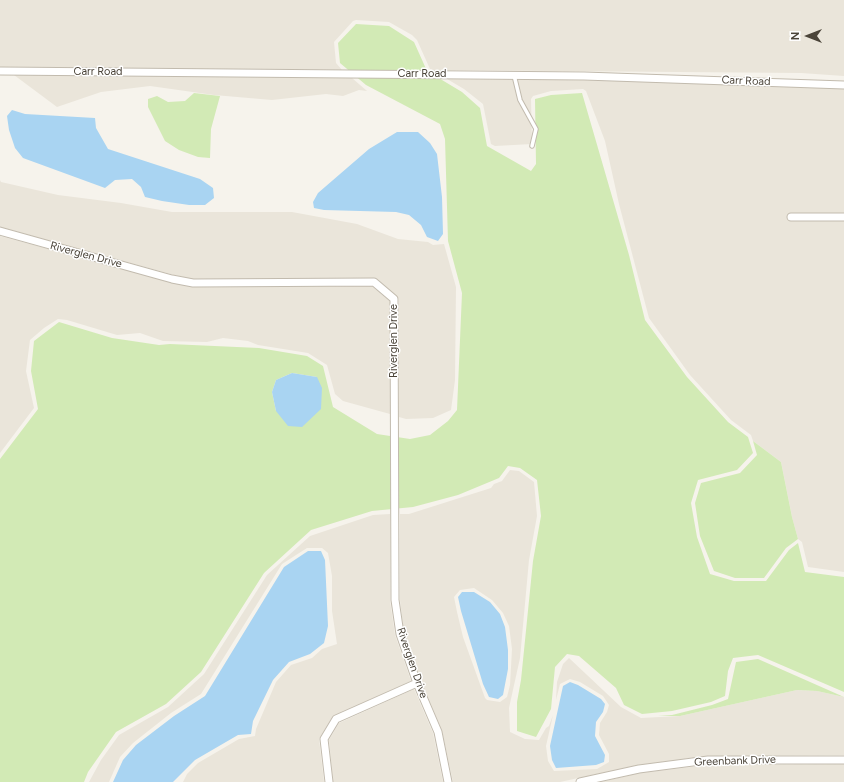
<!DOCTYPE html>
<style>
body{margin:0}
#map{position:relative;width:844px;height:782px;overflow:hidden;background:#f6f3ec;font-family:Figtree,sans-serif}
canvas{display:block}
.north{position:absolute;left:788px;top:16px;width:40px;height:40px;-webkit-text-stroke:3px #fff;paint-order:stroke;rotate:270deg;font-size:11px;font-weight:700;line-height:16px;text-align:center;color:#4b4439}
.north::after{content:'';display:block;margin:auto;width:14px;height:18px;background:#4b4439;clip-path:polygon(50% 0,100% 100%,50% 72%,0 100%)}
</style>
<div id="map">
<canvas width="844" height="782"></canvas>
<div class="north">N</div>
</div>
<script>
const context = document.querySelector('canvas').getContext('2d');
context.lineJoin = 'round';
function fill(path, color) { context.fillStyle = color; context.fill(path, 'evenodd'); }
const toPath = rows => new Path2D(rows.map(r => 'M' + r).join(''));
function trace(path, color, width, dash) { context.strokeStyle = color; context.lineWidth = width; context.lineCap = dash ? 'butt' : 'round'; context.setLineDash(dash || []); context.stroke(path); }
function label(font, color, halo, rows, align = 'center') {
  context.font = font + ' Figtree,sans-serif'; context.lineWidth = 3; context.setLineDash([]); context.textBaseline = 'middle'; context.strokeStyle = halo; context.fillStyle = color; for (const [text, x, y, turn = 0] of rows) {
    context.save(); context.translate(x, y); context.rotate((+turn || 0) * Math.PI / 180); context.textAlign = isNaN(turn) ? turn : align; if (halo) context.strokeText(text, 0, 0); context.fillText(text, 0, 0); context.restore();
  }
}
const residential = toPath([
 [0,0,844,0,844,76,801,73,432,70,430,69,417,40,412,35,389,22,356,20,353,21,334,42,336,63,342,70,0,67],
 [14,75,352,78,367,91,359,90,343,96,326,94,272,100,214,95,150,86,101,92,57,107],
 [447,79,801,82,844,84,844,572,808,567,802,542,798,539,792,517,781,462,753,441,751,435,731,420,690,375,649,318,619,204,605,141,586,91,583,89,551,91,533,96,531,99,532,144,495,146,491,144,483,104,464,89],
 [0,180,1,182,58,195,121,203,172,212,292,212,357,224,398,239,428,242,433,245,444,244,456,287,455,380,451,410,433,418,406,419,399,417,399,299,377,279,193,279,174,275,0,227],
 [0,236,192,287,372,286,390,301,390,414,343,401,335,394,327,365,308,353,258,345,248,341,223,338,207,342,163,341,140,333,117,335,67,320,58,319,44,328,30,340,26,371,34,408,0,453],
 [510,470,519,471,534,482,537,516,529,560,520,658,509,708,510,732,525,739,539,740,546,728,549,726,553,715,546,746,548,761,554,771,597,769,609,762,609,754,599,735,600,723,607,712,609,705,603,696,580,682,570,679,560,684,556,700,557,682,563,664,569,658,621,707,641,718,680,716,797,690,817,691,844,697,844,755,708,756,638,765,560,782,453,782,442,731,421,681,404,633,400,600,400,514,409,514,491,488,494,484,502,481],
 [474,588,492,600,503,613,509,626,512,649,510,685,507,697,500,702,487,700,485,698,463,637,457,612,454,597,460,590],
 [390,514,390,601,395,635,411,681,332,717,319,739,324,782,183,782,187,774,198,763,239,739,255,736,256,729,276,682,291,665,312,658,322,649,337,644,332,611,332,576,328,553,322,548,307,548,282,564,201,694,171,713,133,743,120,757,109,782,89,782,101,760,119,735,168,707,204,674,267,575,310,536,373,515],
 [414,689,433,733,443,782,333,782,329,740,339,723],
 [844,764,844,782,600,782,640,773,708,765]
]);
const green = toPath([
 [356,24,389,26,414,42,427,71,462,92,480,108,487,146,531,171,536,164,535,99,551,95,582,93,629,255,645,320,687,377,728,422,748,437,753,453,737,470,698,480,691,503,697,537,710,574,734,581,766,581,789,550,798,543,805,572,844,577,844,692,758,655,733,658,728,671,725,696,711,702,672,711,642,714,624,705,616,688,579,656,567,654,555,667,551,709,536,737,517,731,517,702,521,680,533,561,541,516,537,480,520,468,508,466,499,478,458,495,413,507,372,511,311,530,264,573,201,672,166,704,116,732,88,772,84,782,0,782,0,459,38,409,31,371,34,341,59,322,112,338,159,345,170,344,259,348,307,356,323,366,333,407,377,434,410,439,430,435,448,421,457,410,462,293,448,241,445,139,440,124,366,85,340,63,338,43],
 [292,373,317,377,276,411,272,392,276,380],
 [194,93,220,96,211,129,210,158,198,157,179,150,165,141,148,107,148,99,157,96,168,102,185,101],
 [753,441,781,462,792,517,798,539,786,548,764,578,735,578,714,571,700,536,695,503,701,483,740,473,757,455],
 [758,659,844,697,817,691,797,690,680,716,658,716,672,715,712,705,728,699,736,662]
]);
const water = toPath([
 [12,110,25,114,95,118,96,128,108,149,200,179,213,188,214,198,205,205,189,205,162,201,145,197,141,187,132,179,115,180,105,188,23,158,15,148,9,130,7,116],
 [397,132,418,132,430,143,437,154,442,197,443,234,438,241,427,237,421,225,409,215,396,212,324,210,314,208,313,202,318,193,369,149],
 [292,373,317,377,322,388,321,409,302,427,288,426,276,411,272,392,276,380],
 [308,551,321,551,325,560,328,626,324,643,310,654,289,662,273,680,253,721,251,734,238,735,195,760,173,782,113,782,123,760,136,745,174,716,205,696,284,567],
 [462,592,474,592,490,602,500,614,505,627,508,650,508,669,503,695,498,699,489,697,483,684,461,611,458,597],
 [570,682,578,685,601,699,605,704,603,712,596,722,595,736,605,755,604,762,596,765,556,768,552,760,550,746,563,686]
]);
const service = toPath([
 [514,75,520,100,536,129,532,146]
]);
const minor = toPath([
 [0,71,584,76,844,85],
 [791,217,844,217],
 [0,231,172,279,193,283,374,282,394,299,395,600,400,634,417,683,438,732,448,782],
 [329,782,324,739,336,719,417,683],
 [580,782,639,769,708,760,844,760]
]);
const streetNames = [
 ["Carr Road",98,72],
 ["Carr Road",422,74],
 ["Carr Road",746,81,2],
 ["Riverglen Drive",86,255,15],
 ["Riverglen Drive",394,341,-90],
 ["Riverglen Drive",412,663,71],
 ["Greenbank Drive",735,761,-2]
];
fill(residential, '#eae5da');
fill(green, '#d2eab5');
fill(water, '#a9d4f2');
trace(service, '#c2bbae', 5.5);
trace(minor, '#c2bbae', 9);
trace(service, '#fff', 3.5);
trace(minor, '#fff', 7);
label('11px', '#4b4439', '#fff', streetNames);
</script>
